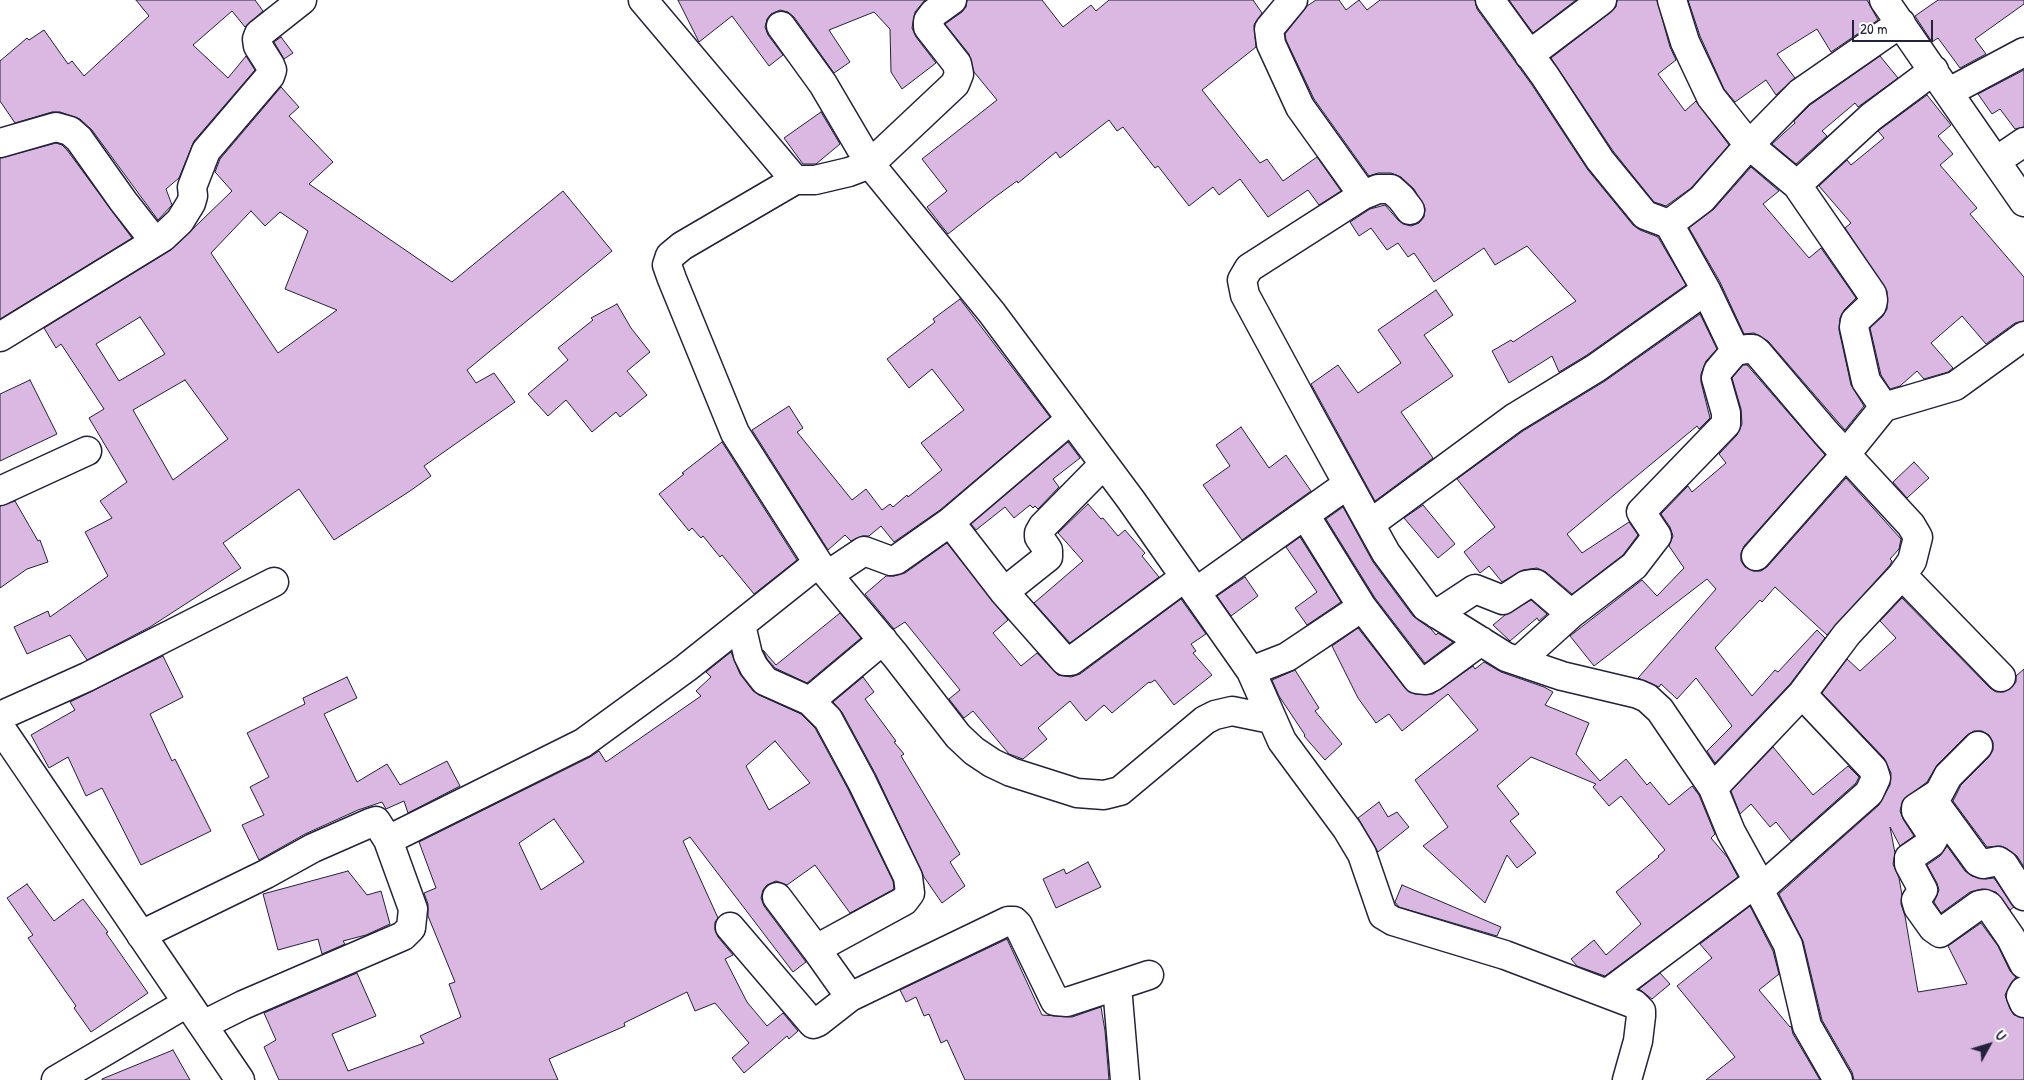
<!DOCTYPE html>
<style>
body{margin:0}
#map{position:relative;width:2024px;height:1080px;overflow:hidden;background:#fff;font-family:"Patrick Hand",sans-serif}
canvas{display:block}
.north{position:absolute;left:1964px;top:1020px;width:50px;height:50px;-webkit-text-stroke:4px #fff;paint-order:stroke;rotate:51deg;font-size:14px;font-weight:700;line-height:20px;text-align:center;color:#22223b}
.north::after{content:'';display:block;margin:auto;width:18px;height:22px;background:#22223b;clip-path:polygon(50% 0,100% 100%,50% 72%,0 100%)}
.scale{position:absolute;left:1852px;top:20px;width:81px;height:22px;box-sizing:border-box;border:2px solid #22223b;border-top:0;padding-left:6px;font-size:15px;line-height:18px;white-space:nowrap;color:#22223b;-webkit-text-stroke:4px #fff;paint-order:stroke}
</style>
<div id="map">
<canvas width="2024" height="1080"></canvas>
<div class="north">U</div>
<div class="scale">20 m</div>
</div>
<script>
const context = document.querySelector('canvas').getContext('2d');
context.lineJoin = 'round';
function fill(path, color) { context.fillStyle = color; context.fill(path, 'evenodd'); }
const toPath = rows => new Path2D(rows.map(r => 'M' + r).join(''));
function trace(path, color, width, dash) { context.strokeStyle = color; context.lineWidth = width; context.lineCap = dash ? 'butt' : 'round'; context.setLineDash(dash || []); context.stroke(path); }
const building = toPath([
 [136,0,255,0,263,11,245,27,232,11,193,45,228,78,246,56,255,70,194,141,179,178,166,189,172,205,158,220,92,130,80,119,60,112,52,112,15,123,0,101,0,61,27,38,29,40,44,30,68,64,72,61,84,76,149,16,136,0],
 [678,0,925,0,915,12,912,28,916,37,936,63,902,89,891,72,890,29,874,12,829,30,850,62,834,73,794,17,788,12,780,10,771,14,767,19,765,27,768,35,783,55,769,66,732,16,699,42,678,0],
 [967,0,1042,0,1063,27,1091,5,1096,11,1109,0,1253,0,1262,13,1254,25,1256,47,1202,90,1260,163,1267,159,1283,181,1317,157,1341,191,1319,205,1308,190,1268,217,1240,179,1219,195,1213,187,1189,206,1158,166,1155,168,1123,127,1117,131,1109,120,1060,158,1056,152,1018,183,1017,181,995,197,948,234,927,207,947,191,922,159,997,100,974,72,969,54,945,24,962,12,966,7,967,0],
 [1316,0,1339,0,1346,10,1359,0,1367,10,1380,0,1475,0,1477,9,1532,85,1588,170,1633,225,1640,230,1658,237,1686,285,1587,355,1559,372,1552,356,1509,383,1492,351,1511,340,1513,342,1576,301,1527,246,1495,265,1484,248,1434,282,1414,253,1408,257,1398,243,1387,250,1371,228,1359,236,1350,222,1370,209,1385,205,1398,220,1403,224,1411,226,1419,223,1424,217,1425,208,1414,189,1401,177,1391,173,1378,173,1369,176,1314,99,1286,40,1285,34,1307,6,1316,0],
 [1509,0,1576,0,1533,33,1509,0],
 [1617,0,1657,0,1670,47,1676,60,1658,74,1685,111,1696,101,1729,145,1691,188,1666,206,1654,202,1613,151,1551,58,1611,12,1616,7,1617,0],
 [1688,0,1867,0,1878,20,1831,52,1817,29,1777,54,1795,78,1776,95,1766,80,1735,102,1724,89,1700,36,1688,0],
 [1938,0,2024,0,2024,4,1975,39,1986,54,1960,68,1938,38,1932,42,1915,16,1938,0],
 [281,37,293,53,284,59,274,42,281,37],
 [1880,56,1898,78,1858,107,1855,103,1822,131,1827,136,1796,164,1772,144,1795,123,1794,121,1810,105,1880,56],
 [2024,70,2024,127,2015,129,2000,109,1992,114,1978,94,2024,70],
 [281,87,299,107,289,116,333,162,309,184,452,282,563,191,612,251,467,370,476,383,494,373,515,402,424,466,431,476,410,491,334,540,299,489,223,543,241,568,150,627,87,660,70,635,27,654,14,627,48,611,50,617,108,576,85,532,112,518,100,501,127,482,89,418,104,409,61,344,56,348,44,328,171,250,232,191,215,172,220,159,281,87],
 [251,211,265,226,280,212,308,231,285,289,337,310,278,353,211,253,251,211],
 [140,317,165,354,119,381,96,344,140,317],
 [185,380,228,439,173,480,133,410,185,380],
 [1927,95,1951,125,1938,136,1953,154,1940,165,1977,208,1970,214,2024,277,2024,321,2015,323,1986,344,1962,316,1931,343,1953,368,1948,372,1924,379,1917,371,1900,386,1890,389,1881,375,1870,328,1883,316,1887,309,1887,291,1845,228,1851,223,1819,186,1847,160,1851,165,1884,138,1878,131,1927,95],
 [821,112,840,144,816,164,803,164,784,138,821,112],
 [56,143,62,145,67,150,132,238,0,319,0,158,56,143],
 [1751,167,1779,191,1763,204,1809,258,1821,248,1856,298,1844,310,1840,318,1839,330,1851,385,1864,406,1845,430,1768,341,1754,333,1744,334,1720,282,1689,228,1714,209,1751,167],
 [1436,290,1453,315,1424,335,1453,376,1401,412,1433,458,1375,501,1311,384,1338,365,1358,393,1401,363,1378,330,1436,290],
 [960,299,1050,417,940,510,894,542,881,526,869,536,862,536,851,541,845,535,828,550,752,430,789,406,803,428,797,432,852,500,866,489,882,510,890,504,893,507,907,495,908,497,942,470,921,443,964,410,932,369,909,388,887,359,935,322,933,319,960,299],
 [617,304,631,328,650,352,627,371,647,395,620,417,616,412,592,432,566,400,548,416,528,394,568,360,558,348,593,320,591,318,617,304],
 [1700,314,1717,349,1706,361,1701,374,1701,382,1710,418,1699,429,1697,426,1567,534,1582,553,1629,522,1638,535,1623,555,1572,594,1546,572,1537,568,1523,570,1502,582,1489,566,1480,573,1464,552,1495,527,1457,479,1523,431,1605,381,1700,314],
 [1743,365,1747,365,1825,455,1744,546,1741,553,1741,561,1745,567,1753,571,1761,571,1767,567,1846,478,1901,539,1899,549,1890,559,1892,561,1890,565,1827,635,1775,587,1762,602,1760,600,1715,648,1752,696,1775,670,1778,672,1817,630,1825,638,1790,684,1715,763,1707,751,1732,726,1696,678,1677,699,1661,684,1659,687,1638,678,1716,589,1707,579,1594,666,1570,636,1642,580,1657,596,1684,568,1669,546,1673,536,1670,527,1661,514,1688,486,1692,492,1726,463,1719,454,1737,435,1742,424,1741,409,1732,378,1743,365],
 [30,380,57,434,0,461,0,394,30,380],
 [1241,427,1269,468,1286,455,1311,491,1242,540,1203,485,1230,466,1216,445,1241,427],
 [722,442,797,560,754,594,722,555,720,557,703,536,701,538,692,528,689,531,659,494,684,474,682,473,722,442],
 [1068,442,1080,458,1053,479,1059,487,1038,509,1035,506,1033,508,1030,505,1014,518,1005,507,976,530,971,524,1068,442],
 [1914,462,1929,478,1907,498,1893,482,1914,462],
 [15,501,38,541,40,540,48,562,27,569,0,588,0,506,15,501],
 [1088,504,1101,519,1103,518,1118,536,1125,530,1145,553,1142,556,1159,577,1070,643,1034,603,1083,561,1058,533,1088,504],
 [1423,505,1455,544,1438,558,1404,518,1423,505],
 [1343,507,1373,562,1413,616,1431,629,1436,635,1438,633,1453,642,1425,663,1375,598,1326,519,1343,507],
 [1300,537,1341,602,1307,625,1295,608,1317,592,1286,547,1300,537],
 [947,543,1008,620,993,633,1021,666,1037,653,1058,675,1071,677,1080,674,1181,599,1206,634,1191,644,1196,651,1193,653,1212,675,1174,705,1155,680,1150,683,1149,682,1112,713,1104,705,1086,721,1070,701,1038,728,1047,739,1023,759,1009,754,973,711,964,718,949,699,960,690,905,622,894,629,865,594,886,576,894,576,905,573,947,543],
 [1245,577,1258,596,1231,616,1217,596,1245,577],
 [1902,598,1990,688,1996,692,2004,692,2011,688,2016,682,2016,676,2024,669,2024,867,2017,856,2006,848,2001,846,1987,847,1953,801,1961,785,1989,757,1993,750,1993,742,1989,735,1982,731,1974,731,1967,735,1937,765,1927,782,1903,800,1900,811,1903,819,1914,836,1900,846,1890,827,1895,853,1893,864,1899,878,1902,895,1901,904,1905,916,1918,992,1967,984,1948,946,1981,923,1998,946,2010,971,2016,977,2011,983,2005,995,2010,1009,2014,1015,2024,1018,2024,1080,1854,1080,1852,1072,1822,1020,1803,941,1779,894,1879,805,1890,785,1891,773,1884,758,1822,693,1847,659,1860,671,1896,638,1880,621,1902,598],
 [1531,600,1547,614,1539,621,1537,618,1510,641,1493,625,1505,615,1531,600],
 [840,613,861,638,807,683,775,668,767,659,763,650,776,665,840,613],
 [1358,628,1405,688,1415,694,1433,694,1473,666,1475,669,1484,662,1501,672,1544,687,1553,692,1545,705,1589,723,1576,754,1600,781,1626,759,1647,785,1650,782,1669,805,1692,786,1699,795,1715,834,1711,838,1728,858,1738,877,1605,976,1577,966,1571,959,1594,940,1606,955,1641,924,1616,892,1659,857,1658,856,1665,850,1621,796,1609,806,1593,787,1596,784,1531,757,1497,786,1519,814,1510,821,1536,853,1517,868,1507,855,1485,903,1423,846,1448,827,1415,780,1478,730,1448,694,1402,731,1389,714,1376,723,1358,698,1332,646,1358,628],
 [731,652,740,674,753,691,759,695,801,714,815,728,848,789,893,881,894,889,850,913,815,865,787,885,776,881,767,885,763,890,761,898,764,906,806,962,793,972,690,837,683,841,718,918,715,922,715,930,718,937,733,955,725,959,747,1002,767,1026,783,1013,798,1031,789,1039,787,1036,744,1073,732,1058,749,1043,715,1003,695,1011,687,992,624,1023,625,1026,549,1059,558,1080,279,1080,264,1047,276,1040,264,1013,357,973,376,1016,332,1034,348,1071,424,1043,420,1036,461,1017,449,984,455,982,428,916,428,904,424,893,436,888,419,842,590,757,599,751,606,762,701,696,696,691,711,677,706,672,731,652],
 [775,741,810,783,769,810,746,766,775,741],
 [554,819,584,862,541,890,519,843,554,819],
 [163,656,183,697,150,714,172,761,175,759,211,831,141,865,102,788,86,796,68,757,49,768,31,735,75,710,70,702,163,656],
 [1295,670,1319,708,1315,711,1342,744,1325,760,1304,736,1305,735,1279,696,1272,680,1295,670],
 [347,677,357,698,324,714,357,782,387,764,400,785,447,761,460,786,408,813,404,801,386,809,382,802,358,810,305,834,259,860,242,825,264,815,250,787,269,777,247,733,305,704,303,698,347,677],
 [863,677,874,692,865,699,896,741,894,742,904,754,901,756,960,854,950,862,965,886,942,903,924,877,876,775,842,712,833,702,863,677],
 [1773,747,1813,795,1848,766,1859,777,1856,783,1791,841,1776,822,1770,827,1751,804,1740,814,1731,791,1773,747],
 [1379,802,1388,817,1397,812,1409,827,1378,852,1358,818,1379,802],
 [1947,846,1965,871,1972,876,1986,879,1994,878,2014,907,2010,910,1996,892,1982,889,1970,892,1941,913,1934,902,1939,890,1937,883,1927,865,1940,856,1947,846],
 [1088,862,1101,887,1056,908,1043,879,1064,869,1066,874,1088,862],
 [348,871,367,895,381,891,390,924,366,935,343,941,345,944,322,954,318,939,278,950,263,894,348,871],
 [27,884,54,921,83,899,108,932,106,933,148,993,91,1032,74,1008,76,1006,28,938,33,935,7,898,27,884],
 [1402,885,1501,927,1497,936,1399,907,1395,902,1402,885],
 [1750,906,1773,951,1779,974,1759,990,1790,1027,1791,1026,1793,1034,1820,1080,1706,1080,1735,1057,1677,986,1712,958,1700,944,1750,906],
 [1007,939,1042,1015,1072,1017,1101,1007,1105,1031,1109,1080,965,1080,947,1040,941,1043,929,1014,924,1016,916,997,906,1002,900,990,1007,939],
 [1660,973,1670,984,1652,999,1639,989,1660,973],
 [173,1050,190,1080,102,1080,102,1079,173,1050]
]);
const street = toPath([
 [643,0,795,180],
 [952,0,934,13,928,21,928,27,957,64,959,74,955,84,870,164,849,172,815,180,795,180,682,246,670,256,667,265,672,279,735,433,818,563,895,655,958,736,974,751,992,763,1011,772,1077,793,1104,795,1120,791,1205,720,1215,715,1232,711,1271,719],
 [1293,0,1269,29,1271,44,1300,107,1363,195],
 [1490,0,1545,76,1600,160,1645,215,1669,224,1702,199,1749,145,1800,93,1901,23],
 [1672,0,1685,42,1711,97,1749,145,1797,185,1872,294,1873,300,1872,305,1855,321,1854,327,1866,381,1884,407,1955,386,2024,336],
 [1884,0,2024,202],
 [781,26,823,84,870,164,992,313,1131,500,1251,671,1282,741,1347,829,1362,854,1383,915,1393,921,1505,955,1634,1004,1641,1011,1641,1016,1638,1041,1627,1080],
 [1529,55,1602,0],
 [1949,92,2024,52],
 [0,143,56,127,70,131,79,139,123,201,155,242],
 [1996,161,2024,142],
 [1797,185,1871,117,1934,70],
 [1410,210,1401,198,1391,189,1378,189,1363,195,1249,268,1242,280,1245,295,1312,419,1386,553,1426,607,1506,657,1562,676,1638,694,1647,698,1660,710,1713,788,1731,832,1758,881,1759,890,1788,945,1807,1026,1838,1080],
 [1669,224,1706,290,1735,351,1747,349,1753,349,1758,353,1826,433,1911,525,1918,537,1912,561,1902,575,1847,634,1802,694],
 [0,337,163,237,180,221,191,203,193,196,192,187,206,151,270,76,272,70,270,65,258,46,257,39,259,34,302,0],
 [0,491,87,451],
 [1305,515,1362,607,1417,679,1426,680,1432,677,1481,641],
 [950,522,1004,592,1065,661,1071,661,1185,577],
 [1370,524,1514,418,1596,368,1706,290],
 [1756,556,1846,454,1884,407],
 [828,575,864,551,891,561,896,560,950,522,1071,419],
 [1902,575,2001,677],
 [1004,592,1048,557,1048,550,1039,537,1039,533,1043,526,1104,464],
 [1196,592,1348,484],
 [1437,614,1475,589,1503,600,1526,585,1532,584,1536,584,1571,614,1634,566,1657,536,1641,512,1726,424,1726,413,1716,378,1718,371,1735,351],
 [741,625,748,655,754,667,765,681,810,701,828,719,862,782,908,877,910,893,904,901,816,949,850,997,1008,921,1014,921,1018,925,1055,1001,1067,1002,1149,975],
 [1519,661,1571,614],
 [1251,671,1287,657,1362,607],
 [810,701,883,640],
 [0,716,87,677,274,582],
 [0,727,240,1080],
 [1978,746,1948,776,1939,793,1916,808,1916,811,1934,838,1931,843,1909,858,1909,864,1923,890,1916,900,1918,907,1933,928,1940,933,1979,905,1985,904,1989,906,2011,938,2024,964],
 [1713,788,1802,694,1873,769,1876,778,1869,793,1759,890],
 [1932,799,1978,862,1983,864,1998,861,2004,865,2024,896],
 [777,897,816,949],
 [730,927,813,1024,818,1022,850,997],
 [141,935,266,874,313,848,370,823,376,821,388,840],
 [1117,986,1125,1080],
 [2024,991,2021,996,2024,1003],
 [1608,993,1758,881],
 [203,1025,243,1005,403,936,411,928,413,909,388,840,583,743,686,668,818,563],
 [56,1080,187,1003]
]);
fill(building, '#dab8e2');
trace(building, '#22223b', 1);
trace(street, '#22223b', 31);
trace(street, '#fff', 28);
</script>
